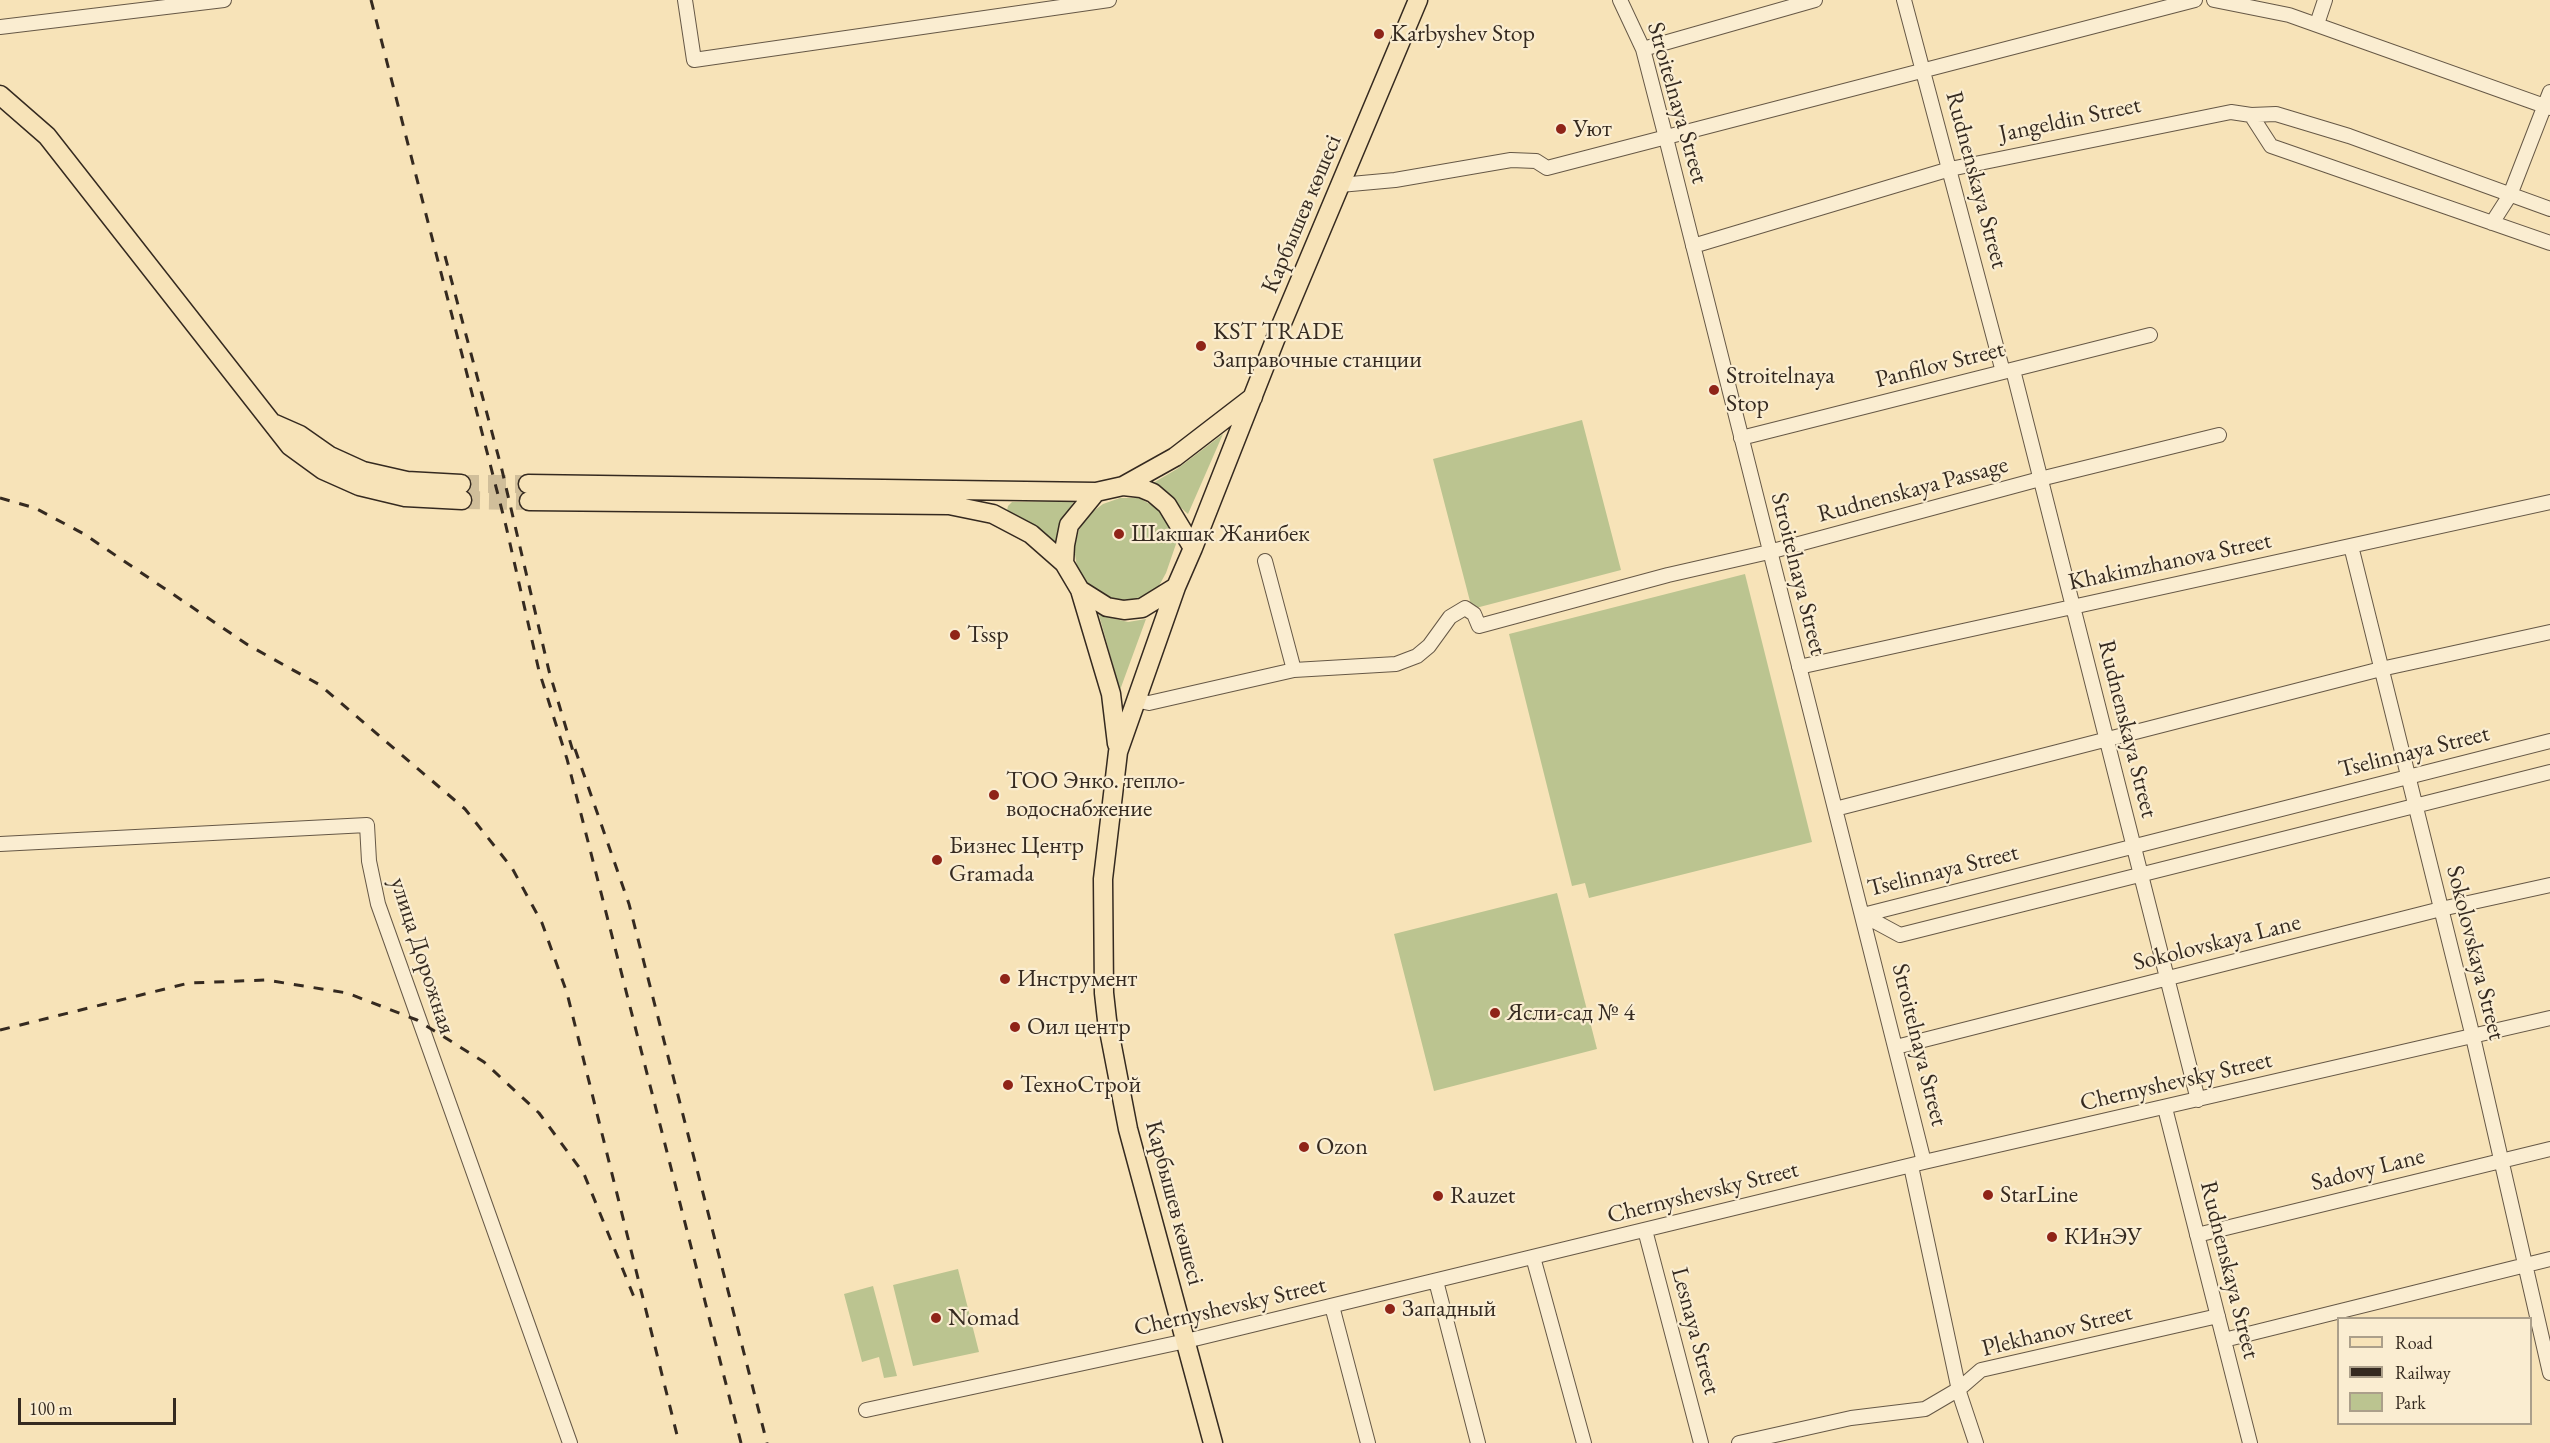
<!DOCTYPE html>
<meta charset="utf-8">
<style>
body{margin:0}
#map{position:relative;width:2550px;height:1443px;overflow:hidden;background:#f7e3b8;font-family:"EB Garamond",serif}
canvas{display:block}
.legend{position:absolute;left:2337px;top:1317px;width:195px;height:108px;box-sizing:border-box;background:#faedd1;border:2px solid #ab9f8a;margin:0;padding:8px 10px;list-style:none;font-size:18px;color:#352a20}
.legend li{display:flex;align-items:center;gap:12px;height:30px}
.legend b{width:30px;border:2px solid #ab9f8a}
.scale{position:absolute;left:18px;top:1398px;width:158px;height:27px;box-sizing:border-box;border:3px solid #352a20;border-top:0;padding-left:8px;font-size:18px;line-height:21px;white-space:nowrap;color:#352a20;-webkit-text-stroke:4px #faedd1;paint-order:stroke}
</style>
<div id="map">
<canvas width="2550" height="1443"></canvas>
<ul class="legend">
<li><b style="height:8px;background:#f7e3b8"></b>Road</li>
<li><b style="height:8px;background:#352a20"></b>Railway</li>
<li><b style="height:16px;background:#bbc490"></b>Park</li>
</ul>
<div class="scale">100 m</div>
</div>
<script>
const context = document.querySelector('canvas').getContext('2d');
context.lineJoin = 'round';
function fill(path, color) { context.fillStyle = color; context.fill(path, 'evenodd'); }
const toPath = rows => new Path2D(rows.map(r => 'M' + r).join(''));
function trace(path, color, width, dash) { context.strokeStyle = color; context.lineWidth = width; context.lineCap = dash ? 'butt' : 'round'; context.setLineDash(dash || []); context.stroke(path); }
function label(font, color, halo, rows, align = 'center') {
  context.font = font + ' "EB Garamond",serif'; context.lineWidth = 4.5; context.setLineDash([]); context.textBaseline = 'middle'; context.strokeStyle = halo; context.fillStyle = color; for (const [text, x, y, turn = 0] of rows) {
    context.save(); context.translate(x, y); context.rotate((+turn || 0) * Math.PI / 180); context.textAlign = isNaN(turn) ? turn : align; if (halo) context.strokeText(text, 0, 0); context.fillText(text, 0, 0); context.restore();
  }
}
const green = toPath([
 [1582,420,1621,570,1472,609,1433,459],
 [1223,434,1188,514,1153,483,1177,469],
 [1120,498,1139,498,1155,507,1168,519,1176,535,1176,544,1166,573,1155,593,1144,599,1128,603,1111,601,1084,582,1077,567,1074,548,1079,530,1088,515,1103,504],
 [1074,501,1061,524,1055,545,1006,515,1008,506,1012,502],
 [1745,574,1812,842,1589,898,1585,883,1572,886,1509,634],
 [1099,615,1128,622,1146,619,1120,690],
 [1557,893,1597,1049,1434,1091,1394,934],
 [958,1269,979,1352,913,1366,893,1285],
 [873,1286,897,1376,884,1378,879,1357,862,1362,844,1294]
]);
const majorTunnel = toPath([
 [461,484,528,484],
 [462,500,529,501]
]);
const minor = toPath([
 [685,0,694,60,1109,0],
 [1620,0,1643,49,1666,138,1924,1162],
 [1904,0,2003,372],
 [2214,0,2289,15,2550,108],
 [2317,24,2325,0],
 [0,27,224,0],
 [1643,49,1815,0],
 [2251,115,2271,146,2550,243],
 [1340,185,1395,180,1511,160,1536,161,1547,168,2195,0],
 [2492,223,2510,195,2550,92],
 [1693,246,1950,169,2231,112,2251,115,2276,114,2349,136,2550,209],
 [2013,370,2198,1100],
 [1741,438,2150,335],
 [2351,546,2473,1037,2550,1373],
 [1799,667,2550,502],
 [1294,670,1396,664,1417,656,1429,646,1450,617,1465,608,1474,614,1479,626,1668,575,1769,552,2040,479,2219,435],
 [1135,700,1149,703,1294,670,1265,561],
 [1835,809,2381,669,2550,632],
 [0,844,367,825,369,861,378,904,570,1443],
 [1863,915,1900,935,2550,772],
 [1863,915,2550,741],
 [1896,1047,2441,909,2550,885],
 [2165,1108,2250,1443],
 [1911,1166,1960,1395,1976,1443],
 [1645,1230,1701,1443],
 [2197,1235,2550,1149],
 [1533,1257,1584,1443],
 [1436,1281,1478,1443],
 [1332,1306,1368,1443],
 [2224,1340,2550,1259],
 [866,1410,1186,1341,1924,1162,2550,1018],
 [1739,1443,1851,1418,1925,1409,1959,1389,1981,1370,2218,1316]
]);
const major = toPath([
 [0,95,47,136,290,446,323,470,359,486,405,497,462,500],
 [275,424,300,435,330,456,363,471,407,481,461,484],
 [528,484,1096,492],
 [1123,486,1175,457,1253,397],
 [529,501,949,505,993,514,1031,534,1064,563],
 [1193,548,1277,335,1418,0],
 [1176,587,1118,752,1103,879,1104,993,1107,1020,1128,1129,1213,1443],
 [1080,590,1107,607,1124,610,1142,608,1176,587,1193,548,1167,505,1153,493,1141,488,1123,486,1096,492,1069,525,1065,545,1064,563,1080,590,1111,694,1117,744]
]);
const rail = toPath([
 [371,0,506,526,539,671,567,759,741,1443],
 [445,256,502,470,549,671,575,758],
 [0,498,35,508,84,534,248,645,320,685,465,809,512,868,542,923,567,993,679,1443],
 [575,749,629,904,767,1443],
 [0,1030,189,983,266,980,347,993,417,1020,484,1062,539,1113,584,1174,634,1297]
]);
const markers = [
 [1379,34,6,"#8f2418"],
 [1561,129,6,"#8f2418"],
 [1201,346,6,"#8f2418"],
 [1714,390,6,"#8f2418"],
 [1119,534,6,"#8f2418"],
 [955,635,6,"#8f2418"],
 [994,795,6,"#8f2418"],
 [937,860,6,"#8f2418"],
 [1005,979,6,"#8f2418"],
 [1495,1013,6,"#8f2418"],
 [1015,1027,6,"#8f2418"],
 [1008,1085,6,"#8f2418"],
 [1304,1147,6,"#8f2418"],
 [1988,1195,6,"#8f2418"],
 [1438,1196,6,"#8f2418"],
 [2052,1237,6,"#8f2418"],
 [1390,1309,6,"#8f2418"],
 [936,1318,6,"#8f2418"]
];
const poiNames = [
 ["Karbyshev Stop",1391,34],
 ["Уют",1573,129],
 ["KST TRADE",1213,332],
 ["Заправочные станции",1213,360],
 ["Stroitelnaya",1726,376],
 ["Stop",1726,404],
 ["Шакшак Жанибек",1131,534],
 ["Tssp",967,635],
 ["ТОО Энко. тепло-",1006,781],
 ["водоснабжение",1006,809],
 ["Бизнес Центр",949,846],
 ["Gramada",949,874],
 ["Инструмент",1017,979],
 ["Ясли-сад № 4",1507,1013],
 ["Оил центр",1027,1027],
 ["ТехноСтрой",1020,1085],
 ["Ozon",1316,1147],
 ["StarLine",2000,1195],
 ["Rauzet",1450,1196],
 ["КИнЭУ",2064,1237],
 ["Западный",1402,1309],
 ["Nomad",948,1318]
];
const streetNames = [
 ["Stroitelnaya Street",1677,103,74],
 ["Jangeldin Street",2070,120,-12],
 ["Rudnenskaya Street",1976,180,75],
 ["Карбышев көшесі",1302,214,-67],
 ["Panfilov Street",1940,365,-14],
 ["Rudnenskaya Passage",1913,490,-15],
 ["Khakimzhanova Street",2170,562,-12],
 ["Stroitelnaya Street",1798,574,76],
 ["Rudnenskaya Street",2127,729,76],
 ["Tselinnaya Street",2414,752,-14],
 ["Tselinnaya Street",1943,871,-14],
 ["Sokolovskaya Lane",2217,943,-14],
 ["Sokolovskaya Street",2475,953,76],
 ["улица Дорожная",422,956,72],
 ["Stroitelnaya Street",1919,1045,76],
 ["Chernyshevsky Street",2176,1082,-13],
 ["Sadovy Lane",2368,1170,-14],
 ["Chernyshevsky Street",1703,1193,-14],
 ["Карбышев көшесі",1174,1203,75],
 ["Rudnenskaya Street",2229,1270,76],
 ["Chernyshevsky Street",1230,1307,-13],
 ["Lesnaya Street",1695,1331,75],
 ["Plekhanov Street",2057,1331,-14]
];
fill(green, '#bbc490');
trace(majorTunnel, '#d0be9a', 18, [18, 9]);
trace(minor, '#665846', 16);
trace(major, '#352a20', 21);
trace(minor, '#faedd1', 14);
trace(major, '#f7e3b8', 18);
trace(rail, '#352a20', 3, [10, 10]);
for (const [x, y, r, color] of markers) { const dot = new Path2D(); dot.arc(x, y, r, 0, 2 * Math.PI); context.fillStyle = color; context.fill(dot); trace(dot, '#faedd1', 2); }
label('24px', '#352a20', '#faedd1', poiNames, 'left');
label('24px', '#352a20', '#faedd1', streetNames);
</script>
